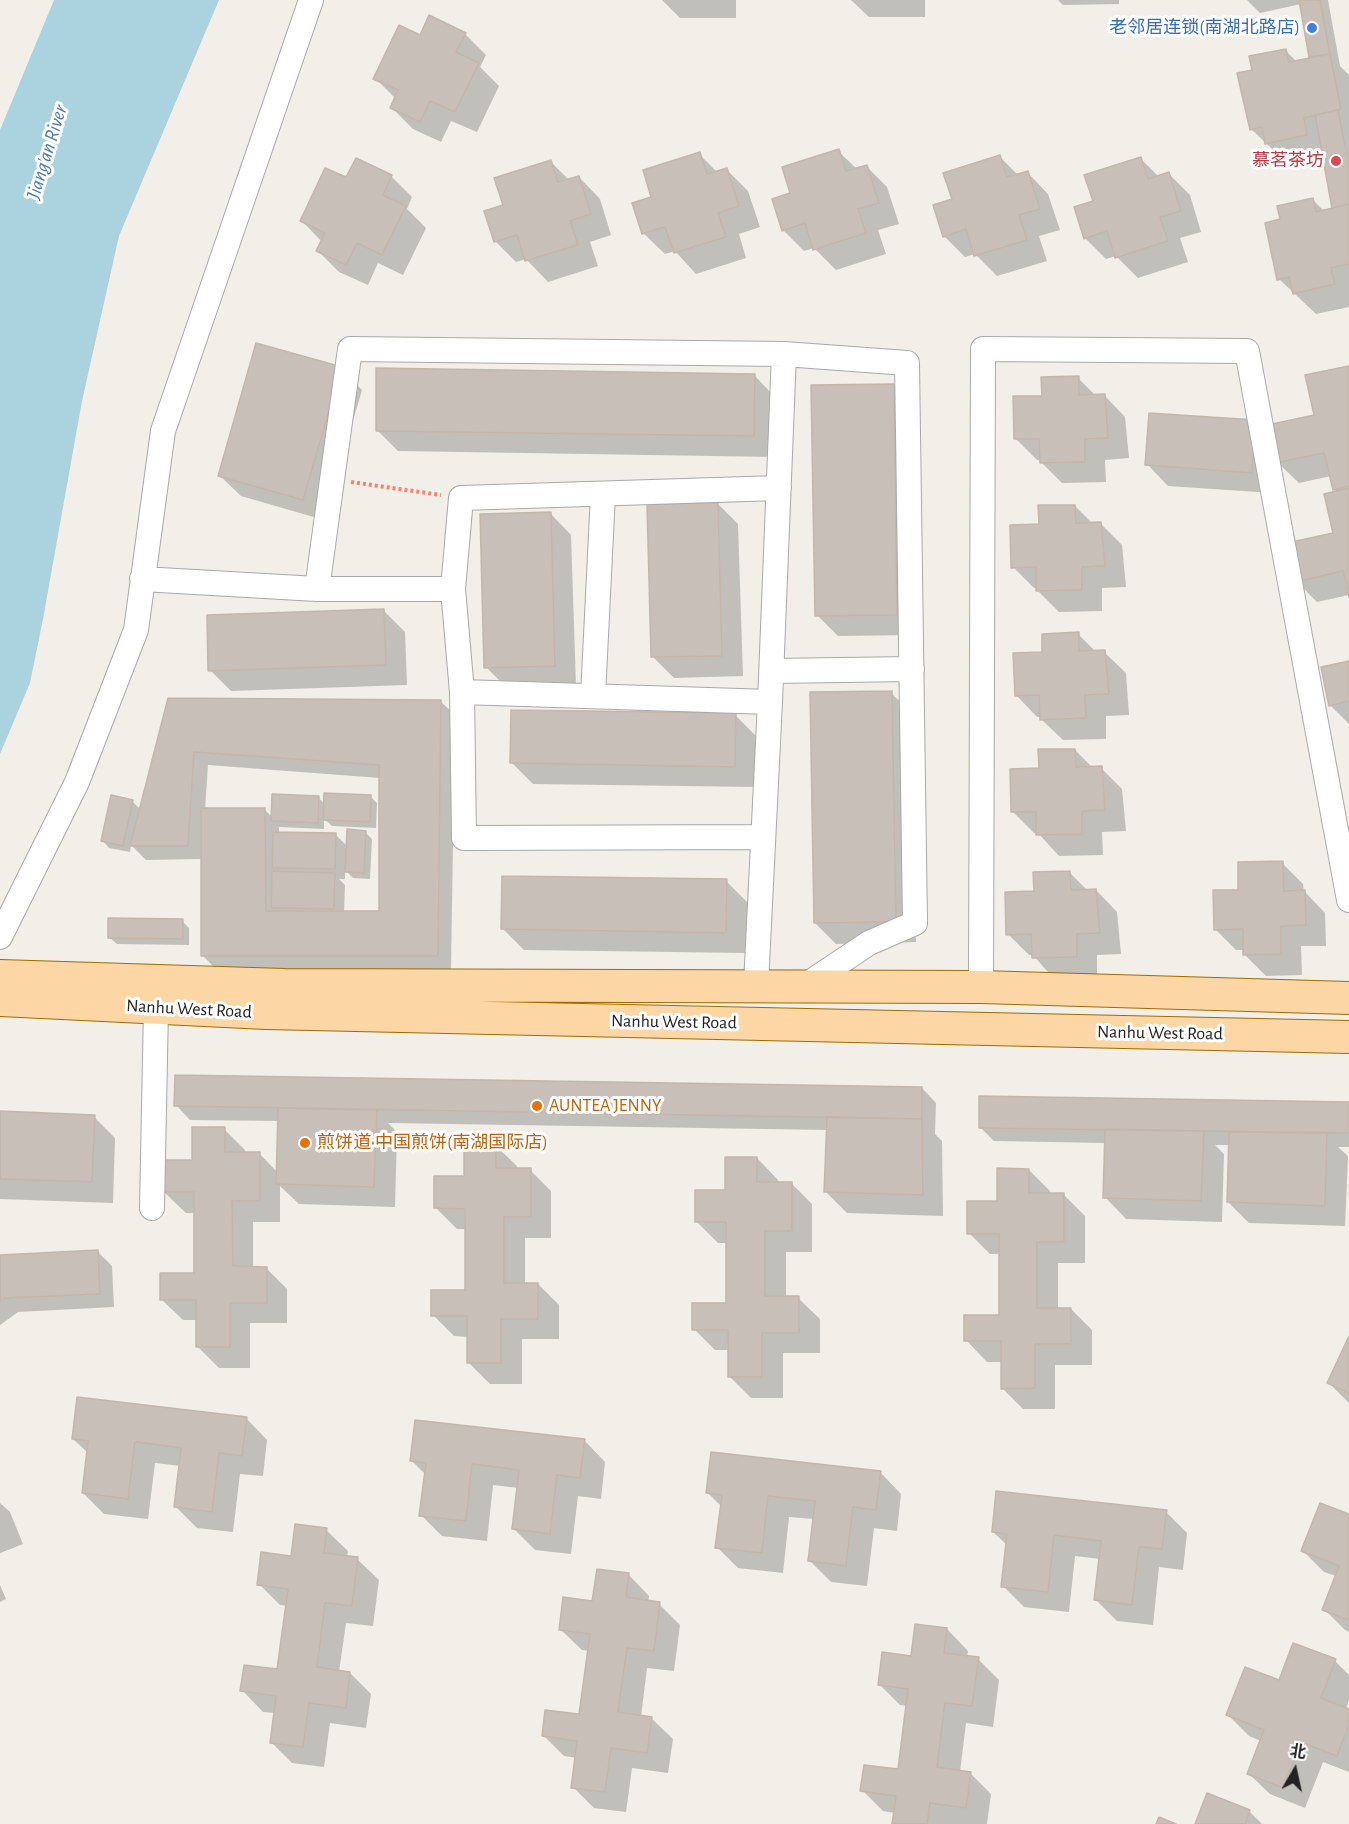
<!DOCTYPE html>
<meta charset="utf-8">
<style>
body{margin:0}
#map{position:relative;width:1349px;height:1824px;overflow:hidden;background:#f2efe9;font-family:"Alegreya Sans","Noto Sans SC",sans-serif}
canvas{display:block}
.north{position:absolute;left:1265px;top:1740px;width:60px;height:60px;-webkit-text-stroke:4px #fff;paint-order:stroke;rotate:9deg;font-size:16px;font-weight:700;line-height:24px;text-align:center;color:#222}
.north::after{content:'';display:block;margin:auto;width:21px;height:27px;background:#222;clip-path:polygon(50% 0,100% 100%,50% 72%,0 100%)}
</style>
<div id="map">
<canvas width="1349" height="1824"></canvas>
<div class="north">北</div>
</div>
<script>
const context = document.querySelector('canvas').getContext('2d');
context.lineJoin = 'round';
function fill(path, color) { context.fillStyle = color; context.fill(path, 'evenodd'); }
const toPath = rows => new Path2D(rows.map(r => 'M' + r).join(''));
function trace(path, color, width, dash) { context.strokeStyle = color; context.lineWidth = width; context.lineCap = dash ? 'butt' : 'round'; context.setLineDash(dash || []); context.stroke(path); }
function label(font, color, halo, rows, align = 'center') {
  context.font = font + ' "Alegreya Sans","Noto Sans SC",sans-serif'; context.lineWidth = 6; context.setLineDash([]); context.textBaseline = 'middle'; context.strokeStyle = halo; context.fillStyle = color; for (const [text, x, y, turn = 0] of rows) {
    context.save(); context.translate(x, y); context.rotate((+turn || 0) * Math.PI / 180); context.textAlign = isNaN(turn) ? turn : align; if (halo) context.strokeText(text, 0, 0); context.fillText(text, 0, 0); context.restore();
  }
}
const water = toPath([
 [54,0,219,0,119,236,82,401,43,619,30,683,0,754,0,130]
]);
const shadow = toPath([
 [662,0,736,0,736,18,680,18],
 [851,0,925,0,925,17,869,17],
 [1058,0,1119,0,1119,4,1063,5],
 [1247,0,1328,0,1340,66,1349,75,1349,307,1316,314,1279,279,1282,221,1313,200,1325,212,1334,209,1324,156,1288,164,1251,129,1254,71,1285,50,1297,62,1312,59,1310,57,1301,4,1260,13],
 [465,34,486,55,480,67,499,86,477,132,451,121,441,142,413,129,392,108,396,99,375,78,420,37],
 [838,151,857,169,866,166,887,187,899,224,878,230,886,254,836,270,814,248,804,251,783,230,792,194],
 [699,154,717,172,727,170,748,191,760,227,739,234,746,258,696,274,675,251,665,254,643,233,653,198],
 [1000,157,1018,175,1027,172,1048,194,1060,230,1039,236,1047,261,997,276,975,254,965,257,944,236,954,200],
 [1141,159,1159,177,1169,174,1190,195,1201,232,1180,238,1188,262,1138,278,1116,256,1106,259,1085,238,1094,202],
 [551,162,569,180,579,177,600,199,611,235,590,242,598,266,548,282,526,259,516,262,495,241,505,206],
 [391,176,412,197,407,209,426,228,403,275,378,263,368,285,339,272,318,251,322,242,302,221],
 [1349,367,1349,595,1317,602,1296,581,1335,534,1337,492,1334,489,1331,476,1299,483,1275,460,1273,493,1168,486,1147,464,1272,439,1316,416],
 [341,369,362,390,324,520,241,496,219,475],
 [754,375,775,397,774,457,398,451,377,430],
 [1078,378,1096,396,1104,395,1125,417,1129,458,1105,460,1106,482,1062,483,1041,462,1041,460,1037,460,1016,439,1044,397],
 [893,385,914,406,918,635,838,636,817,615],
 [717,503,738,524,743,676,674,678,653,657],
 [1075,506,1093,524,1101,524,1122,545,1126,587,1102,588,1102,611,1059,612,1038,591,1038,588,1034,588,1013,567],
 [550,513,571,535,576,686,507,688,486,667],
 [384,611,405,632,407,685,231,691,210,670],
 [1078,634,1096,652,1104,652,1126,673,1129,715,1106,716,1106,739,1063,740,1041,719,1041,717,1037,717,1016,695],
 [1349,663,1349,724,1330,705],
 [891,693,913,714,916,942,836,944,815,923],
 [169,700,440,701,455,715,451,969,217,970,203,956,202,859,146,860,131,845,130,852,109,848,103,841,132,801,141,810],
 [208,765,380,778,381,913,344,913,345,885,339,879,345,879,345,870,353,878,370,879,372,839,365,832,348,847,335,834,279,833,279,827,324,829,324,819,332,826,376,828,377,803,370,796,325,805,318,797,273,818,265,810,205,810],
 [735,715,756,736,756,787,533,784,512,763],
 [1075,750,1093,768,1101,768,1122,789,1126,831,1102,832,1103,855,1059,856,1038,833,1034,833,1013,812,1041,769],
 [1282,863,1303,884,1304,891,1325,913,1326,946,1301,946,1302,975,1266,976,1245,955,1245,950,1236,950,1215,929,1240,891],
 [1070,873,1088,891,1096,890,1117,912,1121,954,1097,955,1097,977,1054,979,1033,955,1029,955,1008,934,1035,892],
 [726,881,747,902,747,953,524,950,503,929],
 [182,921,189,928,189,945,117,944,110,938],
 [922,1088,936,1103,935,1134,942,1141,943,1216,847,1213,826,1192,828,1130,388,1123,397,1132,395,1207,299,1204,280,1186,280,1222,253,1222,253,1268,266,1268,287,1289,287,1323,250,1323,250,1368,219,1368,197,1346,197,1320,183,1320,161,1299,196,1275,196,1213,186,1213,164,1192,224,1129,245,1150,245,1153,259,1153,278,1173,279,1121,190,1120,176,1105],
 [1349,1104,1349,1147,1338,1147,1348,1156,1345,1226,1249,1223,1228,1202,1230,1145,1215,1145,1224,1154,1222,1222,1126,1219,1105,1197,1106,1143,994,1141,980,1127],
 [0,1113,94,1117,115,1138,113,1203,0,1199],
 [495,1145,517,1166,517,1170,530,1170,551,1191,551,1238,525,1238,525,1284,538,1284,559,1305,559,1339,522,1339,522,1384,490,1384,469,1363,469,1337,454,1336,433,1315,467,1291,467,1229,457,1229,436,1208],
 [757,1158,778,1180,778,1183,791,1183,812,1204,812,1252,786,1252,786,1298,798,1298,820,1319,820,1353,783,1353,783,1398,751,1398,730,1377,730,1350,715,1350,694,1329,728,1305,728,1243,718,1243,697,1222],
 [1029,1170,1050,1191,1050,1195,1064,1195,1085,1216,1085,1263,1058,1263,1058,1309,1071,1309,1092,1330,1092,1365,1055,1365,1055,1409,1023,1409,1002,1388,1002,1362,987,1362,966,1340,1000,1316,1000,1254,990,1254,969,1233],
 [98,1252,112,1266,114,1307,18,1312,0,1325,0,1256],
 [1349,1339,1349,1403,1329,1383],
 [246,1418,267,1440,263,1476,240,1474,233,1532,197,1528,176,1507,181,1466,155,1463,148,1519,104,1514,83,1493,88,1453,73,1439],
 [584,1440,605,1462,601,1499,578,1496,571,1554,535,1550,514,1529,518,1488,493,1485,487,1541,442,1536,421,1515,426,1475,411,1460],
 [880,1472,901,1494,897,1531,874,1528,867,1586,831,1582,810,1561,814,1519,789,1517,783,1573,738,1568,717,1547,722,1507,707,1492],
 [0,1503,10,1512,23,1544,0,1553],
 [1166,1512,1187,1533,1183,1570,1159,1567,1153,1625,1117,1621,1096,1600,1100,1559,1075,1556,1069,1612,1024,1607,1003,1586,1008,1546,993,1532],
 [1349,1516,1349,1632,1345,1630,1324,1609,1336,1576,1324,1572,1303,1551],
 [326,1530,348,1551,347,1557,357,1559,379,1580,373,1626,346,1623,339,1672,350,1673,371,1694,366,1728,330,1723,324,1767,292,1763,271,1742,275,1713,263,1712,242,1690,279,1671,287,1606,280,1605,259,1584],
 [628,1574,649,1596,648,1602,659,1604,680,1625,674,1671,647,1668,641,1717,651,1718,673,1739,668,1773,632,1768,626,1812,594,1808,573,1787,577,1758,564,1756,543,1735,580,1716,589,1651,582,1650,560,1629],
 [0,1585,6,1599,0,1602],
 [947,1629,968,1651,967,1657,978,1659,999,1680,993,1727,966,1723,960,1772,970,1773,991,1794,987,1824,894,1824,895,1813,883,1811,862,1790,899,1771,908,1706,900,1705,879,1684],
 [1335,1661,1349,1675,1349,1700,1346,1709,1349,1710,1349,1772,1323,1762,1305,1808,1270,1794,1248,1773,1261,1741,1249,1736,1228,1715],
 [1249,1811,1262,1824,1197,1824]
]);
const building = toPath([
 [1299,0,1320,0,1330,54,1309,57,1299,0],
 [429,15,466,33,456,52,479,63,455,112,430,101,420,122,390,108,398,90,373,79,399,25,420,35,429,15],
 [1286,49,1289,62,1330,54,1341,109,1304,118,1307,135,1265,144,1262,127,1250,130,1237,73,1252,70,1249,56,1286,49],
 [1338,110,1349,166,1349,204,1332,208,1315,115,1338,110],
 [839,149,846,171,867,165,879,203,858,209,866,233,813,250,805,223,782,231,772,199,790,193,782,167,839,149],
 [700,152,707,174,727,168,739,206,718,213,726,237,674,253,665,227,642,234,632,203,651,197,643,170,700,152],
 [1000,155,1007,177,1028,171,1040,209,1019,215,1027,240,974,256,966,229,943,237,933,205,952,199,943,173,1000,155],
 [1141,157,1148,179,1169,172,1181,211,1160,217,1168,241,1115,258,1107,231,1084,239,1074,207,1093,201,1084,175,1141,157],
 [356,158,392,175,383,195,406,206,382,255,357,243,346,265,316,251,325,233,300,221,325,168,346,177,356,158],
 [551,160,558,182,579,176,591,214,570,221,578,245,525,261,517,235,494,242,484,211,503,205,494,178,551,160],
 [1313,198,1316,212,1349,204,1349,264,1331,268,1335,284,1293,294,1289,277,1277,280,1265,223,1280,219,1277,206,1313,198],
 [256,343,342,367,303,500,218,476,256,343],
 [1349,366,1349,486,1333,490,1324,453,1276,463,1268,425,1314,415,1305,375,1349,366],
 [376,368,755,374,754,436,376,431,376,368],
 [1079,376,1079,395,1105,394,1108,438,1085,439,1085,462,1040,463,1039,439,1014,439,1013,396,1042,396,1041,377,1079,376],
 [894,384,897,615,815,616,811,385,894,384],
 [1149,413,1256,420,1252,473,1145,465,1149,413],
 [1349,488,1349,597,1343,571,1295,582,1287,543,1333,533,1324,494,1349,488],
 [718,502,722,656,651,657,647,504,718,502],
 [1038,505,1075,505,1076,523,1101,522,1105,566,1082,567,1082,590,1036,591,1036,567,1011,568,1010,525,1039,524,1038,505],
 [551,512,555,666,484,668,480,514,551,512],
 [384,609,386,665,208,671,207,615,384,609],
 [1079,632,1079,651,1105,650,1109,694,1085,695,1086,718,1040,720,1039,695,1015,696,1013,653,1042,652,1042,634,1079,632],
 [1349,661,1349,701,1329,706,1321,667,1349,661],
 [892,691,896,922,814,923,810,692,892,691],
 [168,698,441,700,438,956,201,956,201,808,265,808,266,911,379,911,379,765,194,752,188,846,130,846,168,698],
 [511,710,736,713,735,767,510,763,511,710],
 [1038,749,1075,749,1076,767,1102,766,1105,810,1082,811,1082,834,1036,835,1036,812,1011,812,1010,769,1039,768,1038,749],
 [324,793,371,795,370,822,323,820,324,793],
 [272,794,319,796,318,823,271,821,272,794],
 [111,795,133,800,123,846,101,841,111,795],
 [347,829,366,831,364,873,345,872,347,829],
 [273,832,336,833,335,869,272,868,273,832],
 [1283,861,1284,891,1305,890,1306,925,1281,926,1281,954,1243,955,1243,929,1214,930,1213,890,1238,890,1238,862,1283,861],
 [272,871,335,873,334,909,271,908,272,871],
 [1070,871,1071,890,1096,889,1100,933,1077,934,1077,957,1032,958,1031,934,1006,935,1005,892,1034,891,1033,872,1070,871],
 [502,876,727,879,726,933,501,929,502,876],
 [108,918,183,919,183,939,108,938,108,918],
 [175,1075,922,1087,922,1119,174,1106,175,1075],
 [979,1096,1349,1102,1349,1133,979,1128,979,1096],
 [278,1108,377,1110,374,1187,276,1184,278,1108],
 [0,1111,95,1115,92,1182,0,1179,0,1111],
 [827,1117,922,1119,923,1195,824,1192,827,1117],
 [192,1127,225,1127,225,1152,260,1152,260,1201,232,1201,233,1266,267,1267,267,1303,230,1303,230,1347,196,1347,196,1300,160,1300,160,1273,194,1273,194,1192,163,1192,163,1160,192,1160,192,1127],
 [1105,1129,1204,1131,1201,1201,1103,1198,1105,1129],
 [1229,1132,1327,1133,1325,1206,1227,1202,1229,1132],
 [464,1143,496,1143,496,1168,531,1168,531,1217,504,1217,504,1283,538,1283,538,1319,501,1319,501,1363,467,1363,467,1316,431,1316,431,1290,465,1290,465,1209,434,1208,434,1176,464,1176,464,1143],
 [725,1157,757,1157,757,1182,792,1182,792,1231,765,1231,765,1296,799,1296,799,1333,762,1333,762,1377,728,1377,728,1330,692,1330,692,1303,726,1303,726,1222,695,1222,695,1190,725,1190,725,1157],
 [997,1168,1029,1169,1029,1193,1064,1193,1064,1242,1037,1242,1037,1308,1071,1308,1071,1344,1035,1344,1035,1388,1001,1389,1001,1341,964,1341,964,1315,999,1315,999,1234,967,1234,967,1201,997,1201,997,1168],
 [98,1250,100,1294,4,1298,0,1301,0,1255,98,1250],
 [1349,1336,1349,1393,1327,1383,1349,1336],
 [77,1397,247,1417,242,1456,219,1453,212,1512,174,1507,181,1448,135,1442,128,1499,82,1493,88,1441,72,1439,77,1397],
 [415,1420,585,1439,580,1478,557,1475,550,1534,512,1529,519,1470,472,1464,466,1521,419,1516,426,1463,410,1461,415,1420],
 [711,1452,881,1471,876,1510,853,1507,846,1566,808,1561,815,1501,768,1496,762,1553,715,1548,722,1495,706,1493,711,1452],
 [996,1491,1167,1510,1162,1549,1139,1547,1132,1605,1094,1600,1101,1541,1054,1535,1048,1592,1001,1587,1007,1534,992,1532,996,1491],
 [1320,1503,1349,1514,1349,1620,1322,1610,1339,1566,1301,1551,1320,1503],
 [295,1524,327,1528,324,1553,358,1557,352,1606,325,1603,317,1667,350,1672,346,1708,309,1703,303,1747,270,1743,276,1696,240,1691,244,1665,277,1669,288,1589,257,1585,261,1552,291,1556,295,1524],
 [597,1569,629,1573,626,1597,660,1602,654,1651,627,1648,618,1712,652,1717,647,1753,611,1748,605,1792,571,1788,577,1741,542,1736,545,1710,579,1714,590,1634,559,1630,563,1597,592,1601,597,1569],
 [915,1624,947,1628,944,1653,979,1657,972,1706,945,1703,937,1767,971,1772,966,1808,930,1803,927,1824,892,1824,896,1796,860,1791,864,1765,898,1769,908,1689,878,1685,882,1652,911,1656,915,1624],
 [1293,1643,1336,1659,1321,1698,1349,1709,1349,1724,1337,1756,1301,1742,1283,1788,1247,1774,1264,1730,1226,1715,1245,1667,1279,1680,1293,1643],
 [1207,1793,1250,1810,1245,1824,1195,1824,1207,1793],
 [1159,1817,1176,1824,1156,1824,1159,1817]
]);
const path = toPath([
 [351,482,441,495]
]);
const minor = toPath([
 [784,354,907,363,915,923,869,943,806,985],
 [142,579,317,589,350,349,784,354,770,702,756,985],
 [317,589,453,589],
 [772,671,912,669],
 [462,692,770,702],
 [593,696,603,494],
 [763,837,464,838,462,692,453,589,461,498,779,488],
 [0,937,77,782,136,630,163,431,311,0],
 [981,987,983,349,1247,351,1349,900],
 [152,1208,156,1008]
]);
const major = toPath([
 [0,976,284,985,981,987,1349,998],
 [0,1000,266,1013,1349,1037]
]);
const markers = [
 [1312,28,6,"#3f7fe0"],
 [1336,161,6,"#e0444e"],
 [537,1106,6,"#e8710a"],
 [305,1143,6,"#e8710a"]
];
const shopNames = [
 ["老邻居连锁(南湖北路店)",1300,28]
];
const healthNames = [
 ["慕茗茶坊",1324,161]
];
const streetNames = [
 ["Nanhu West Road",189,1009,3],
 ["Nanhu West Road",674,1022,1],
 ["Nanhu West Road",1160,1033,1]
];
const foodNames = [
 ["AUNTEA JENNY",549,1106],
 ["煎饼道·中国煎饼(南湖国际店)",317,1143]
];
const waterNames = [
 ["Jiang'an River",47,152,-73]
];
fill(water, '#aad3df');
fill(shadow, '#0003');
fill(building, '#c7bfb8');
trace(building, '#c4b6ab', 1.5);
trace(minor, '#a9a9a9', 26);
trace(major, '#a06b00', 34);
trace(path, '#fa8072', 4, [3, 3]);
trace(minor, '#fff', 24);
trace(major, '#fcd6a4', 32);
for (const [x, y, r, color] of markers) { const dot = new Path2D(); dot.arc(x, y, r, 0, 2 * Math.PI); context.fillStyle = color; context.fill(dot); trace(dot, '#fff', 2); }
label('18px', '#366cbe', '#fff', shopNames, 'right');
label('18px', '#be3a42', '#fff', healthNames, 'right');
label('18px', '#222', '#fff', streetNames);
label('18px', '#c56008', '#fff', foodNames, 'left');
label('italic 20px', '#4a7aab', '#fff', waterNames);
</script>
